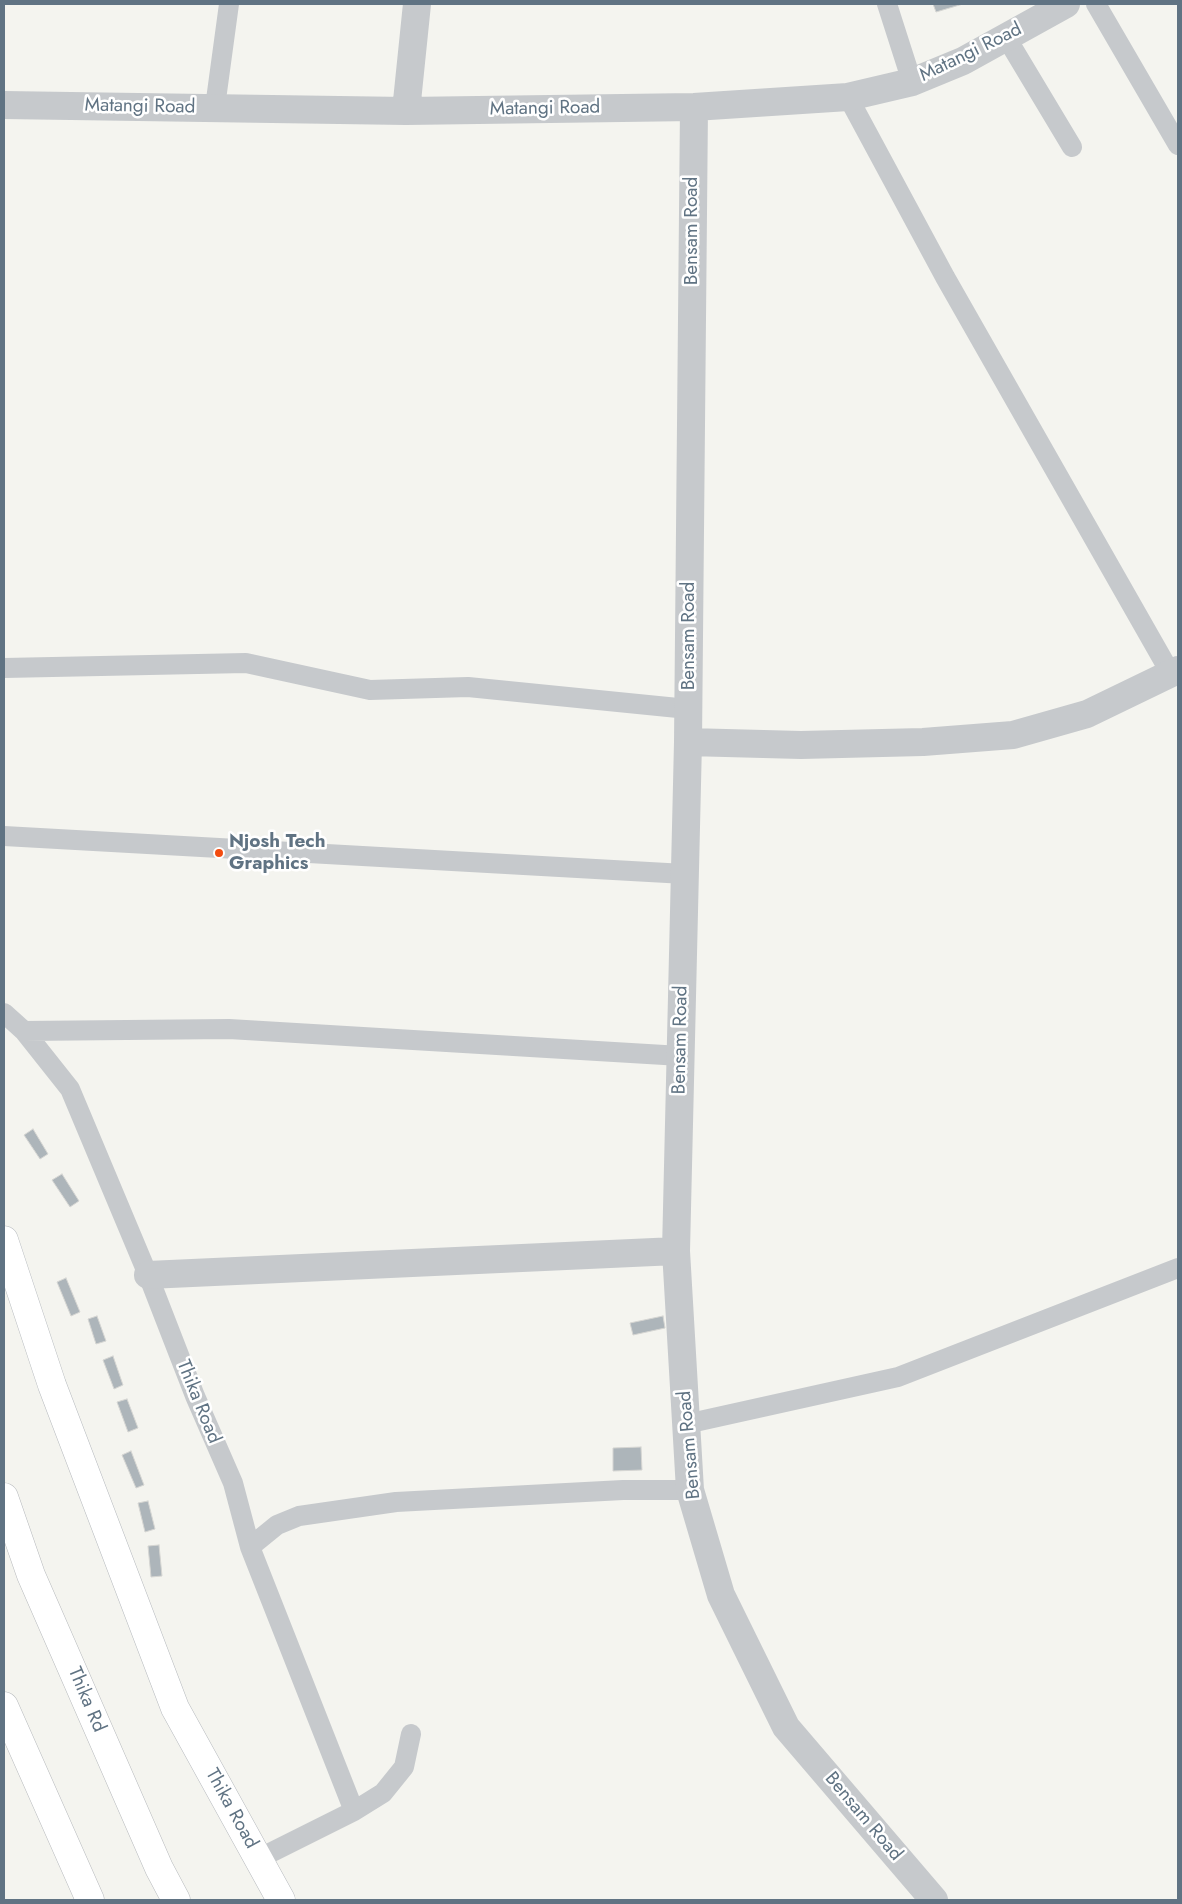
<!DOCTYPE html>
<style>
body{margin:0}
#map{position:relative;width:1182px;height:1904px;overflow:hidden;background:#f4f4ef;font-family:Jost,sans-serif}
canvas{display:block}
.frame{position:absolute;inset:0;border:5px solid #607383;pointer-events:none}
</style>
<div id="map">
<canvas width="1182" height="1904"></canvas>
<div class="frame"></div>
</div>
<script>
const context = document.querySelector('canvas').getContext('2d');
context.lineJoin = 'round';
function fill(path, color) { context.fillStyle = color; context.fill(path, 'evenodd'); }
const toPath = rows => new Path2D(rows.map(r => 'M' + r).join(''));
function trace(path, color, width, dash) { context.strokeStyle = color; context.lineWidth = width; context.lineCap = dash ? 'butt' : 'round'; context.setLineDash(dash || []); context.stroke(path); }
function label(font, color, halo, rows, align = 'center') {
  context.font = font + ' Jost,sans-serif'; context.lineWidth = 5; context.setLineDash([]); context.textBaseline = 'middle'; context.strokeStyle = halo; context.fillStyle = color; for (const [text, x, y, turn = 0] of rows) {
    context.save(); context.translate(x, y); context.rotate((+turn || 0) * Math.PI / 180); context.textAlign = isNaN(turn) ? turn : align; if (halo) context.strokeText(text, 0, 0); context.fillText(text, 0, 0); context.restore();
  }
}
const building = toPath([
 [933,4,963,4,936,12,933,4],
 [33,1129,48,1154,40,1159,24,1135,33,1129],
 [62,1174,79,1201,70,1207,52,1180,62,1174],
 [66,1278,80,1312,71,1316,57,1282,66,1278],
 [97,1316,106,1341,96,1344,88,1319,97,1316],
 [663,1316,665,1328,633,1335,630,1323,663,1316],
 [113,1356,123,1385,114,1389,103,1360,113,1356],
 [127,1399,138,1428,128,1432,117,1402,127,1399],
 [641,1447,642,1470,613,1471,613,1448,641,1447],
 [131,1451,144,1485,136,1488,122,1455,131,1451],
 [148,1501,155,1529,145,1532,138,1503,148,1501],
 [159,1545,162,1576,151,1577,148,1546,159,1545]
]);
const lane = toPath([
 [887,4,912,82],
 [1096,4,1178,145],
 [1006,37,1072,147],
 [848,97,945,277,1171,674],
 [215,107,229,4],
 [4,668,246,663,370,690,468,687,688,709],
 [4,836,685,874],
 [4,1013,24,1031,70,1089,148,1275,195,1396,233,1483,250,1547,354,1811],
 [24,1031,229,1029,681,1056],
 [686,1424,898,1377,1178,1268],
 [250,1547,277,1525,299,1516,396,1502,623,1490,690,1490],
 [258,1859,354,1811,383,1793,404,1767,411,1734]
]);
const street = toPath([
 [4,105,406,111,694,107,848,97,912,82,963,61,1066,4],
 [694,107,688,742,676,1251,690,1490,721,1595,786,1727,934,1900],
 [406,111,417,4],
 [688,742,801,745,923,742,1013,735,1087,714,1178,670],
 [148,1275,676,1251]
]);
const primary = toPath([
 [4,1240,52,1385,175,1708,281,1900]
]);
const highway = toPath([
 [4,1497,31,1575,159,1868,176,1900],
 [4,1706,90,1900]
]);
const markers = [
 [219,853,5,"#f34c10"]
];
const streetNames = [
 ["Matangi Road",971,53,-26],
 ["Matangi Road",140,107,1],
 ["Matangi Road",545,109,-1],
 ["Bensam Road",692,231,-90],
 ["Bensam Road",689,636,-90],
 ["Bensam Road",681,1040,-89],
 ["Thika Road",198,1402,68],
 ["Bensam Road",690,1445,-95],
 ["Thika Rd",86,1700,67],
 ["Thika Road",231,1809,61],
 ["Bensam Road",863,1817,50]
];
const poiNames = [
 ["Njosh Tech",229,842],
 ["Graphics",229,864]
];
fill(building, '#adb5ba');
trace(building, '#d5d5d2', 1);
trace(primary, '#b6babe', 29);
trace(highway, '#b7babd', 29);
trace(lane, '#c6c9cc', 20);
trace(street, '#c6c9cc', 28);
trace(primary, '#fff', 28);
trace(highway, '#fff', 28);
for (const [x, y, r, color] of markers) { const dot = new Path2D(); dot.arc(x, y, r, 0, 2 * Math.PI); context.fillStyle = color; context.fill(dot); trace(dot, '#fff', 2); }
label('19px', '#607383', '#fff', streetNames);
label('bold 19px', '#607383', '#fff', poiNames, 'left');
</script>
